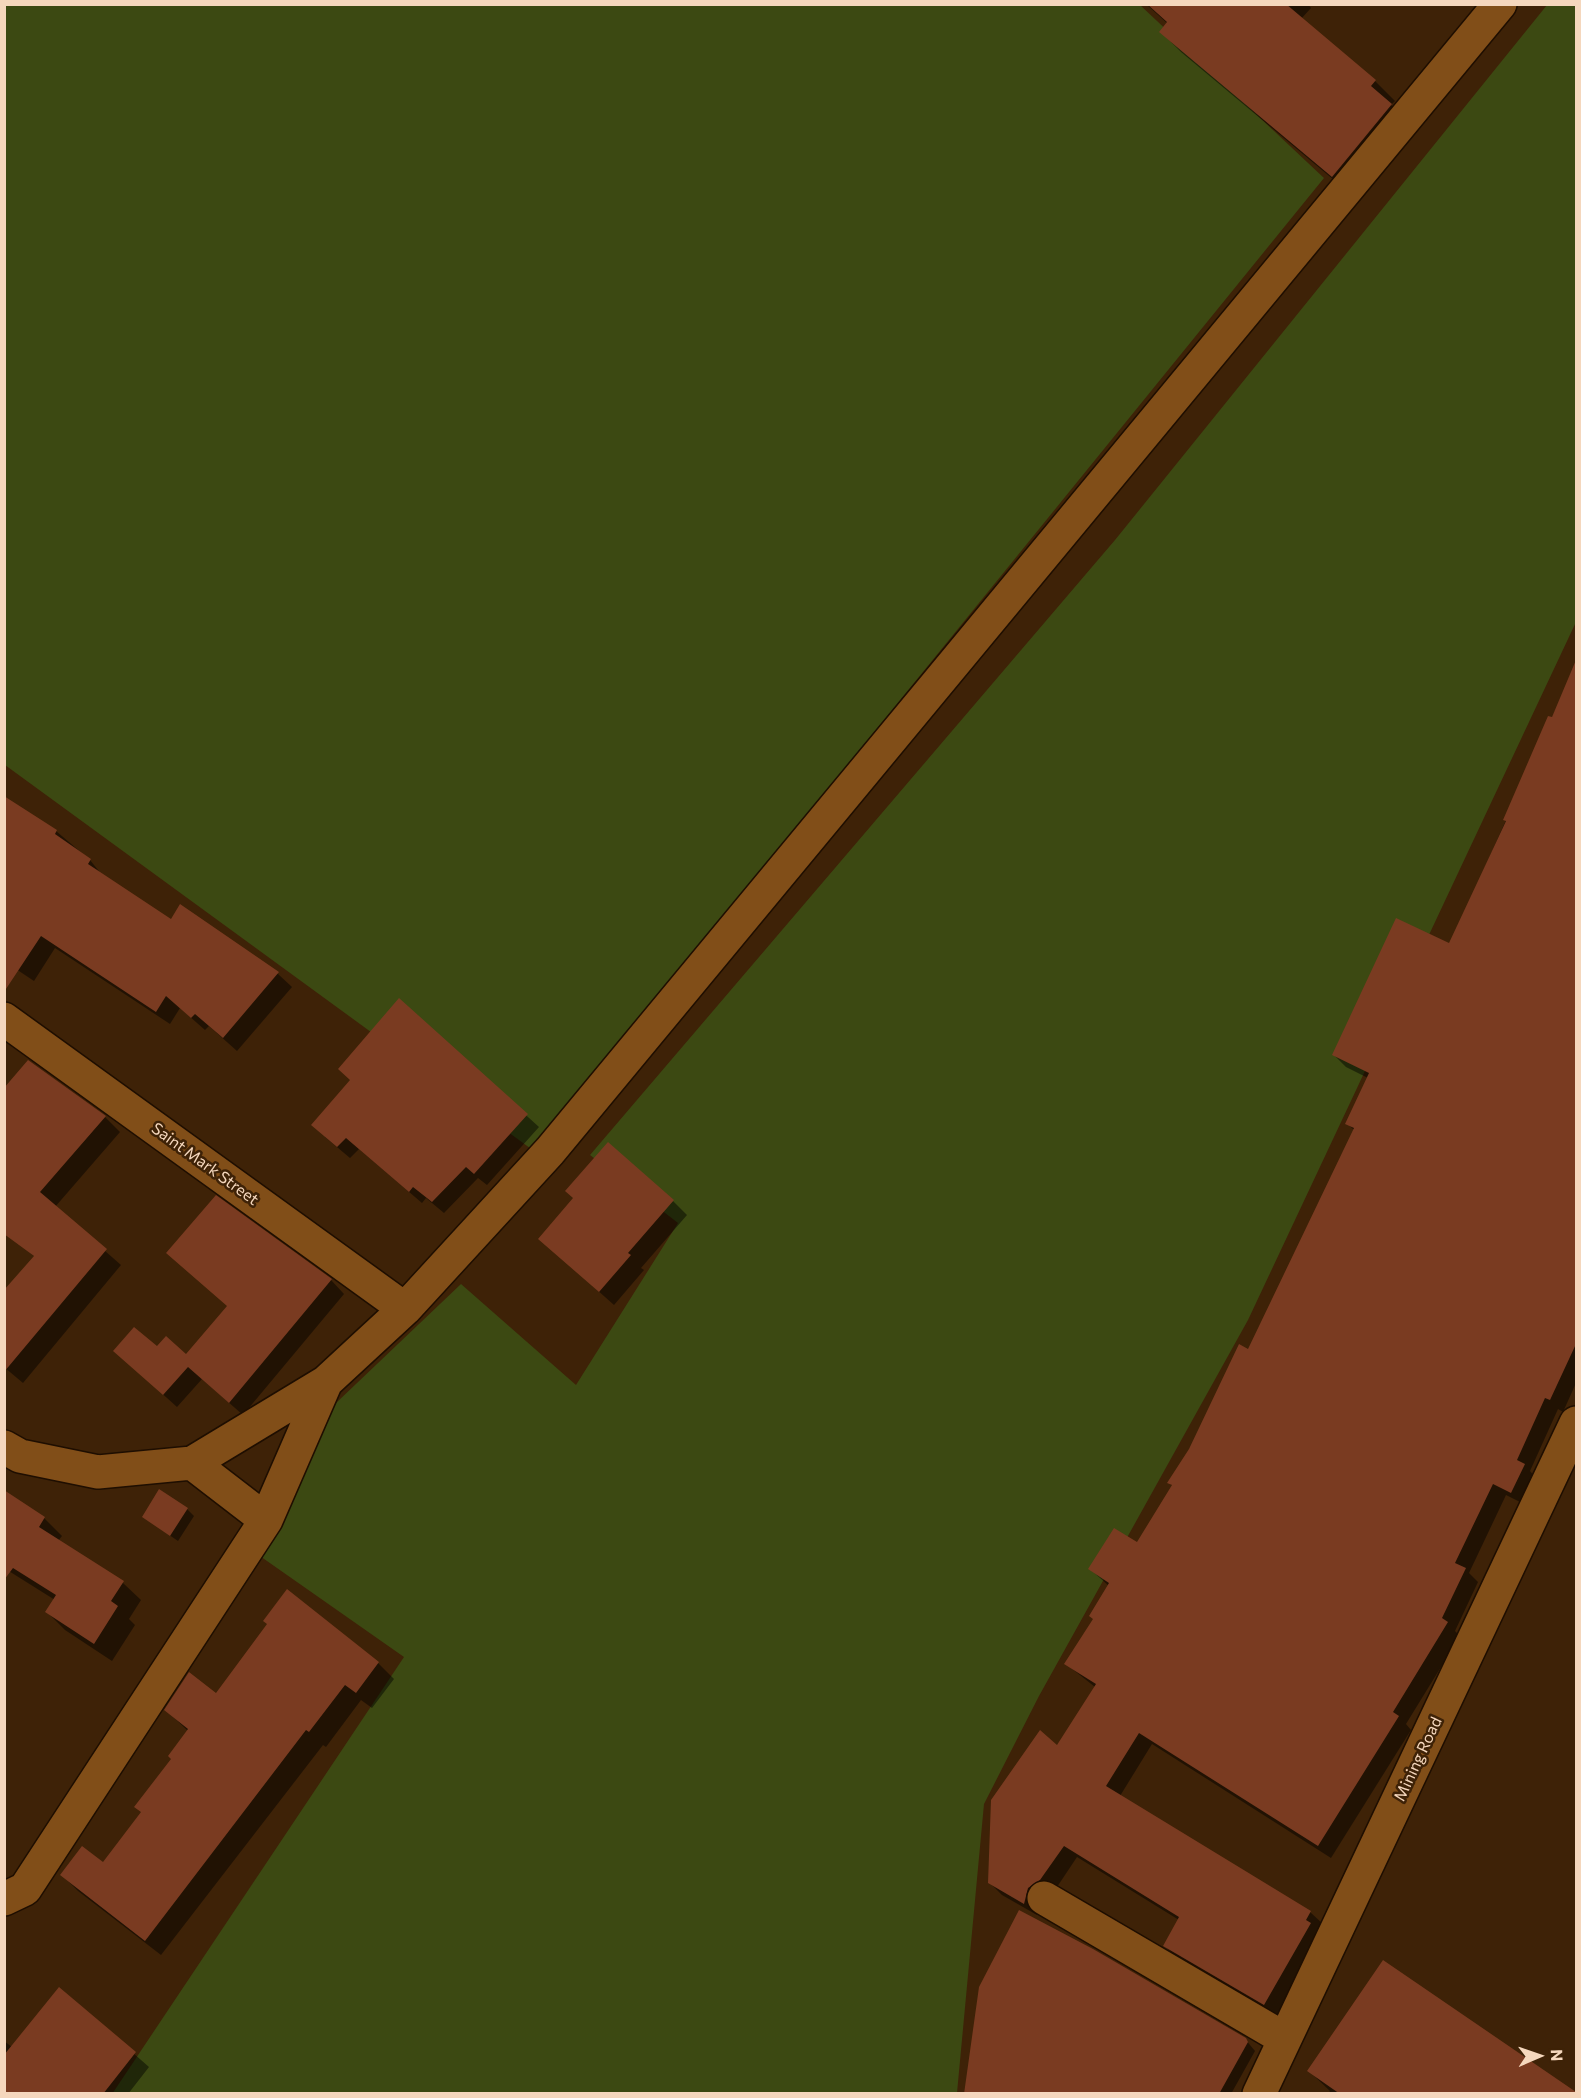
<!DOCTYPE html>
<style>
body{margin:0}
#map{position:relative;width:1581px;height:2098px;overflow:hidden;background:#3e2207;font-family:Commissioner,sans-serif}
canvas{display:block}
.frame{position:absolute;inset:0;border:6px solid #f5d7bd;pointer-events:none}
.north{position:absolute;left:1509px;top:2026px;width:60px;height:60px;-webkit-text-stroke:4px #3e2207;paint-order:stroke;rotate:88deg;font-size:16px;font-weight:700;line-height:24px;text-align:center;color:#f5d7bd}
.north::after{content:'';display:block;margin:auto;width:21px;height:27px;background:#f5d7bd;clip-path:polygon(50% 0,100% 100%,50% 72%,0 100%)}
</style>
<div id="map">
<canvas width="1581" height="2098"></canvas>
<div class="frame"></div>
<div class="north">N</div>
</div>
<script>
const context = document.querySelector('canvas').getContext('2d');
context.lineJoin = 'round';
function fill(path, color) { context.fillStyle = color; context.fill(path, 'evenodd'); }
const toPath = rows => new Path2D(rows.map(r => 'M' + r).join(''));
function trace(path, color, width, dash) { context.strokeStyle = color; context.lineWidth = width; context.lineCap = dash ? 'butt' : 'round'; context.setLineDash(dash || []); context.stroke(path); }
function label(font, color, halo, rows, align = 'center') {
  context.font = font + ' Commissioner,sans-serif'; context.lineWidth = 5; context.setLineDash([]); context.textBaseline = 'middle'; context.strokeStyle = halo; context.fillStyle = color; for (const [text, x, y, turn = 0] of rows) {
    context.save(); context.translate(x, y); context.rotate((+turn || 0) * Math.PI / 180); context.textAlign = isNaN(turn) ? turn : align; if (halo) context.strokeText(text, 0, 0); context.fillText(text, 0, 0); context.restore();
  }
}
const green = toPath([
 [5,5,1140,5,1324,178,534,1151,5,765],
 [1547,5,1576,5,1576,622,1248,1320,1039,1696,984,1804,957,2093,112,2094,404,1657,257,1554,336,1403,461,1284,576,1385,678,1223,590,1155,1115,540]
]);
const shadow = toPath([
 [1146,4,1308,4,1311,8,1301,19,1375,81,1395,101,1391,105,1411,125,1353,196,1181,52,1161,32,1168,24],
 [1576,664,1576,1383,1563,1412,1558,1409,1530,1471,1536,1478,1524,1504,1506,1495,1469,1573,1478,1582,1455,1631,1460,1636,1406,1724,1411,1730,1331,1858,1152,1744,1120,1796,1310,1912,1323,1924,1323,1937,1277,2017,1177,1958,1165,1946,1179,1920,1077,1857,1053,1893,1040,1901,1037,1915,1002,1895,989,1882,1095,1687,1066,1664,1094,1620,1109,1586,1090,1569,1137,1544,1173,1486,1169,1483,1249,1351,1355,1131,1347,1123,1368,1078,1346,1067,1334,1055,1450,945],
 [4,798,56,831,90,860,102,875,171,921,181,906,278,974,292,987,237,1051,209,1026,205,1030,180,1008,170,1024,55,948,34,981,4,961],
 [399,1000,539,1127,487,1185,478,1178,444,1213,426,1198,422,1203,359,1149,350,1158,325,1137,352,1080],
 [105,1117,120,1132,55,1207,121,1265,23,1383,4,1367,35,1257,4,1231],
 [216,1197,331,1280,344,1294,243,1415,202,1379,177,1407,115,1351,157,1348,187,1356,229,1307],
 [673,1201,687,1215,641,1268,644,1270,614,1305,540,1239],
 [187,1509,194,1516,178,1541,143,1517],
 [44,1518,62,1536,58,1541,123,1583,141,1600,129,1619,135,1625,112,1661,65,1630,47,1612,55,1600,4,1568],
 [269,1625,378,1663,394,1679,372,1708,361,1700,326,1747,323,1745,161,1955,78,1891,62,1875,103,1864,142,1813,188,1731,166,1710,216,1695],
 [60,1989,149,2067,128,2094,4,2094,4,2041,12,2047],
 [1245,2039,1255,2051,1231,2094,965,2094],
 [1309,2071,1569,2094,1328,2094,1330,2091]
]);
const building = toPath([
 [1147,4,1286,4,1376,80,1371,86,1392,104,1332,177,1159,32,1167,22],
 [1576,660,1576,1344,1550,1400,1545,1398,1517,1460,1525,1464,1511,1493,1493,1484,1455,1563,1466,1568,1442,1618,1448,1622,1393,1712,1399,1716,1318,1846,1139,1733,1106,1786,1311,1911,1306,1920,1311,1923,1264,2005,1163,1946,1179,1917,1064,1846,1040,1880,1028,1888,1024,1904,988,1883,991,1800,1040,1730,1057,1745,1096,1684,1064,1664,1093,1619,1089,1616,1109,1583,1088,1569,1114,1528,1137,1542,1172,1485,1167,1483,1189,1449,1239,1344,1248,1349,1354,1128,1345,1124,1369,1073,1332,1055,1396,918,1449,943,1506,821,1503,820,1548,716,1552,717],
 [4,796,57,830,55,834,91,859,88,864,171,919,180,904,279,972,223,1038,195,1014,191,1018,166,996,156,1012,41,936,4,992],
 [399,998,528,1114,474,1174,466,1167,432,1202,413,1187,409,1192,346,1138,337,1147,311,1125,350,1080,338,1069],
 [28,1060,106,1116,40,1192,107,1249,4,1372,4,1290,34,1256,4,1234,4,1088],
 [608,1142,674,1200,628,1253,631,1255,599,1292,538,1239,573,1198,565,1191],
 [216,1195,332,1279,229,1403,188,1367,163,1395,113,1351,134,1327,157,1346,166,1336,186,1354,227,1306,166,1253],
 [159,1489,188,1508,170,1536,142,1517],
 [4,1490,45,1517,39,1527,124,1581,111,1601,118,1606,94,1644,45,1612,56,1595,13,1568,4,1580],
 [287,1589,379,1662,356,1693,345,1685,309,1732,306,1730,145,1941,60,1875,82,1846,103,1862,141,1812,134,1807,171,1759,168,1756,188,1729,164,1710,189,1672,216,1693,267,1624,263,1621],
 [1019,1910,1093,1949,1246,2038,1248,2042,1219,2094,964,2094,979,1987],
 [1383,1960,1576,2092,1576,2094,1340,2094,1307,2071],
 [59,1987,136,2052,103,2094,4,2094,4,2055]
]);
const minor = toPath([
 [4,1019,405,1309],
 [4,1447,20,1456,98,1472,192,1463,326,1382],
 [192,1463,266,1520],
 [1044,1898,1285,2039],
 [4,1899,25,1889,266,1520,326,1382,405,1309,550,1151,1500,4],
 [1259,2094,1576,1423]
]);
const streetNames = [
 ["Saint Mark Street",205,1164,36],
 ["Mining Road",1418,1759,-65]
];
fill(green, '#3c4912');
fill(shadow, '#0007');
fill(building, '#7a3b21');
trace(minor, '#1e0e01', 36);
trace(minor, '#814e18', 33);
label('16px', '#f5d7bd', '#3e2207', streetNames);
</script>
